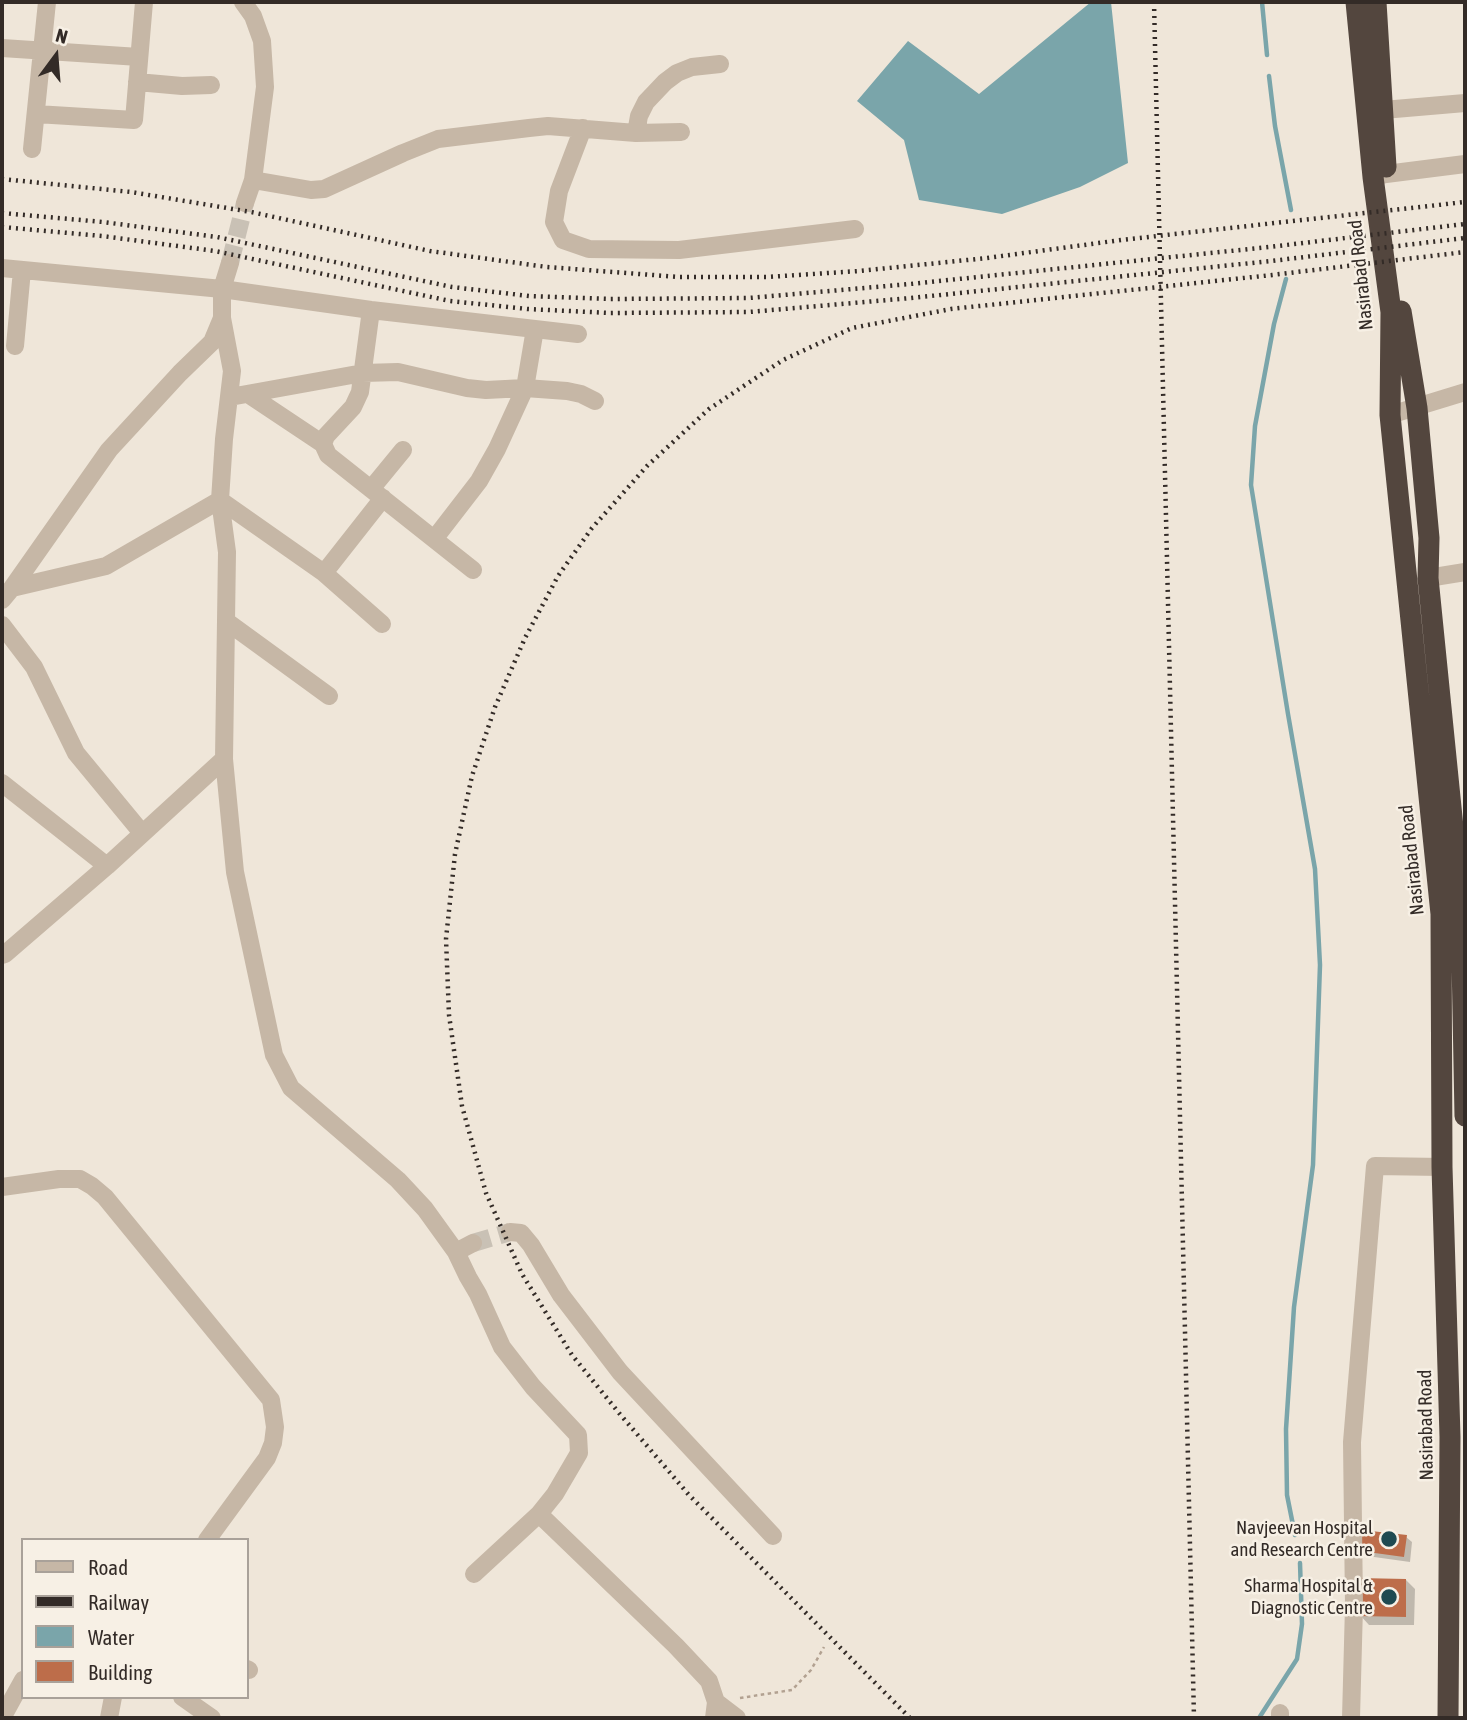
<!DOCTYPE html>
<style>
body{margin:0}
#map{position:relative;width:1467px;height:1720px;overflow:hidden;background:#efe6d9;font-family:"Asap Condensed",sans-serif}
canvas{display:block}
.frame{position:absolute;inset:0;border:4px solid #332b27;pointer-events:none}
.legend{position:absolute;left:21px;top:1538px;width:228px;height:161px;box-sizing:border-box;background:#f7f0e5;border:2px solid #a9a199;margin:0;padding:9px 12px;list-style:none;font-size:21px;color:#332b27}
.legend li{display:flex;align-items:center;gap:14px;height:35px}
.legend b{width:35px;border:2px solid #a9a199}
.north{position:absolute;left:21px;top:21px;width:70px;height:70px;-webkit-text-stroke:5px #f7f0e5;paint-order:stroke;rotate:16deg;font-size:19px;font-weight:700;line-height:28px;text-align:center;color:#332b27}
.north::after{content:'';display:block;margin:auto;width:24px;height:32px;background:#332b27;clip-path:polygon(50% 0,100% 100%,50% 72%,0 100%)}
</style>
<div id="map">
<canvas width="1467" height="1720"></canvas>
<div class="frame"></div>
<ul class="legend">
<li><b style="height:9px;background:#c6b7a6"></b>Road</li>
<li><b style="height:9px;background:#332b27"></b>Railway</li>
<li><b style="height:19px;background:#7aa5aa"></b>Water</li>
<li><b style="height:19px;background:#bd6d4a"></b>Building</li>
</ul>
<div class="north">N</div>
</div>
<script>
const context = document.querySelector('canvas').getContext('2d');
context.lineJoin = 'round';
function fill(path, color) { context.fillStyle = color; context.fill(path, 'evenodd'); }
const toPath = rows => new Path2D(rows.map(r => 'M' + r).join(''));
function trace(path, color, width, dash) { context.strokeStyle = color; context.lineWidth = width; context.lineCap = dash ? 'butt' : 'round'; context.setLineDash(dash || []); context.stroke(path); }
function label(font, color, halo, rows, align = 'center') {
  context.font = font + ' "Asap Condensed",sans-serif'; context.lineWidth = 5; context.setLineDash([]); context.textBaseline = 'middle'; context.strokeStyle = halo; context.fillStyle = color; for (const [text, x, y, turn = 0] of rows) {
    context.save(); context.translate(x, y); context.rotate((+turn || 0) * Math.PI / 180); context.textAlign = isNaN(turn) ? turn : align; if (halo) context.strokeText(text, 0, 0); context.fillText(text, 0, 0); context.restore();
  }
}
const water = toPath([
 [1091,2,1111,2,1128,163,1080,187,1002,214,919,200,904,140,857,101,908,41,979,94]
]);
const shadow = toPath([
 [1406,1537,1412,1542,1410,1562,1367,1556,1362,1551],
 [1406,1580,1415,1589,1414,1625,1369,1625,1360,1615]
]);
const stream = toPath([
 [1262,2,1267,55],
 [1269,76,1275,126,1291,210],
 [1286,279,1274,324,1255,426,1251,485,1288,714,1315,869,1320,965,1313,1165,1294,1307,1286,1429,1287,1495,1295,1535],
 [1259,1718,1297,1659,1302,1624,1300,1563]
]);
const building = toPath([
 [1362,1530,1407,1535,1404,1557,1360,1551],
 [1358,1578,1406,1579,1406,1617,1358,1616]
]);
const minorTunnel = toPath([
 [230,263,245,203],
 [473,1243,510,1232]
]);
const path = toPath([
 [740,1698,792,1690,811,1670,824,1647]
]);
const minor = toPath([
 [243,2,253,16,262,41,265,87,253,180,245,203],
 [2,48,139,57],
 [137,82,182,86,211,85],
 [1383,110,1465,103],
 [36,114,134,120,144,2],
 [583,128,559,191,554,222,563,240,589,249,679,250,855,229],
 [636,133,639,116,646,102,665,82,677,73,692,67,720,64],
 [32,149,47,2],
 [1373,177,1386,174,1465,164],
 [253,180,311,190,324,189,403,153,438,139,529,128,548,126,636,133,681,132],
 [2,268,222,289,371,310,578,334],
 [371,310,360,392,353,407,326,436,323,444,328,455,473,570],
 [15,346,22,270],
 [248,394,323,444],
 [230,397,363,373,398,372,467,388,486,390,525,388,567,391,581,394,595,401],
 [1390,415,1465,392],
 [371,489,403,450],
 [435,538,479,481,497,449,525,388,535,329],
 [324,573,383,498],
 [1428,578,1465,572],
 [12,588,106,566,220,500,324,573,382,624],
 [2,600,12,588,109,450,180,373,212,342,222,318],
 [226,621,329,696],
 [2,625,34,667,76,753,142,833],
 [224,759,235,872,274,1055,291,1088,398,1180,425,1209,456,1252,468,1277,478,1294,502,1347,533,1387,578,1435,579,1453,555,1494,539,1514,676,1646,709,1681,716,1702,714,1718],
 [2,783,107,866],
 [2,955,5,954,107,866,224,759,227,552,220,500,224,439,232,371,222,318,222,289,230,263],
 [2,1187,59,1179,80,1179,92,1186,105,1197,271,1400,275,1427,273,1443,267,1458,207,1540],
 [510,1232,521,1233,531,1245,561,1295,620,1372,773,1536],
 [456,1252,473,1243],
 [474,1574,539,1514],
 [247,1669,249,1670],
 [182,1697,212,1718],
 [716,1702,737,1718],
 [2,1718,23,1680],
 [109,1718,113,1697],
 [1280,1718,1280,1713],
 [1351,1718,1354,1606,1352,1442,1375,1166,1442,1167]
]);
const highway = toPath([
 [1356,2,1373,177,1391,312,1390,415,1441,914,1442,1167,1450,1437,1448,1718],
 [1376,2,1386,167],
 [1401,311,1417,408,1429,538,1428,578,1461,907,1465,1116]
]);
const rail = toPath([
 [1154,2,1194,1718],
 [2,179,131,192,251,212,430,251,547,267,679,277,767,277,859,271,987,258,1121,240,1465,202],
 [2,213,103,222,217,237,452,287,529,296,610,299,749,298,910,284,1269,247,1465,224],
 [2,227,102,236,215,251,450,301,528,309,610,313,749,312,911,298,1271,261,1465,238],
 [910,1718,689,1495,619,1413,572,1355,522,1274,486,1193,462,1106,449,1015,446,939,455,854,472,776,495,707,525,638,558,576,592,528,647,466,709,409,783,360,852,328,951,309,1272,275,1465,252]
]);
const markers = [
 [1389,1539,9,"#1f4a51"],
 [1389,1597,9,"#1f4a51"]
];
const streetNames = [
 ["Nasirabad Road",1361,275,-96],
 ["Nasirabad Road",1412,860,-96],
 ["Nasirabad Road",1426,1425,-91]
];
const poiNames = [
 ["Navjeevan Hospital",1373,1528],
 ["and Research Centre",1373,1550],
 ["Sharma Hospital &",1373,1586],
 ["Diagnostic Centre",1373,1608]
];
fill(water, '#7aa5aa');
fill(shadow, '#0003');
trace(stream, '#7aa5aa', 4.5);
fill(building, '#bd6d4a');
trace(minorTunnel, '#c9c1b5', 18, [18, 9]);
trace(path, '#b2a191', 2.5, [3.5, 3.5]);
trace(minor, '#c6b7a6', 18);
trace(highway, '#53463e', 21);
trace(rail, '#332b27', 4.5, [2, 5]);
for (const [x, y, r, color] of markers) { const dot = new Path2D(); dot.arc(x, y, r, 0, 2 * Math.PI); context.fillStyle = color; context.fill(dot); trace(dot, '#f7f0e5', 2.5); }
label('19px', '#332b27', '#f7f0e5', streetNames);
label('19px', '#332b27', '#f7f0e5', poiNames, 'right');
</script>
